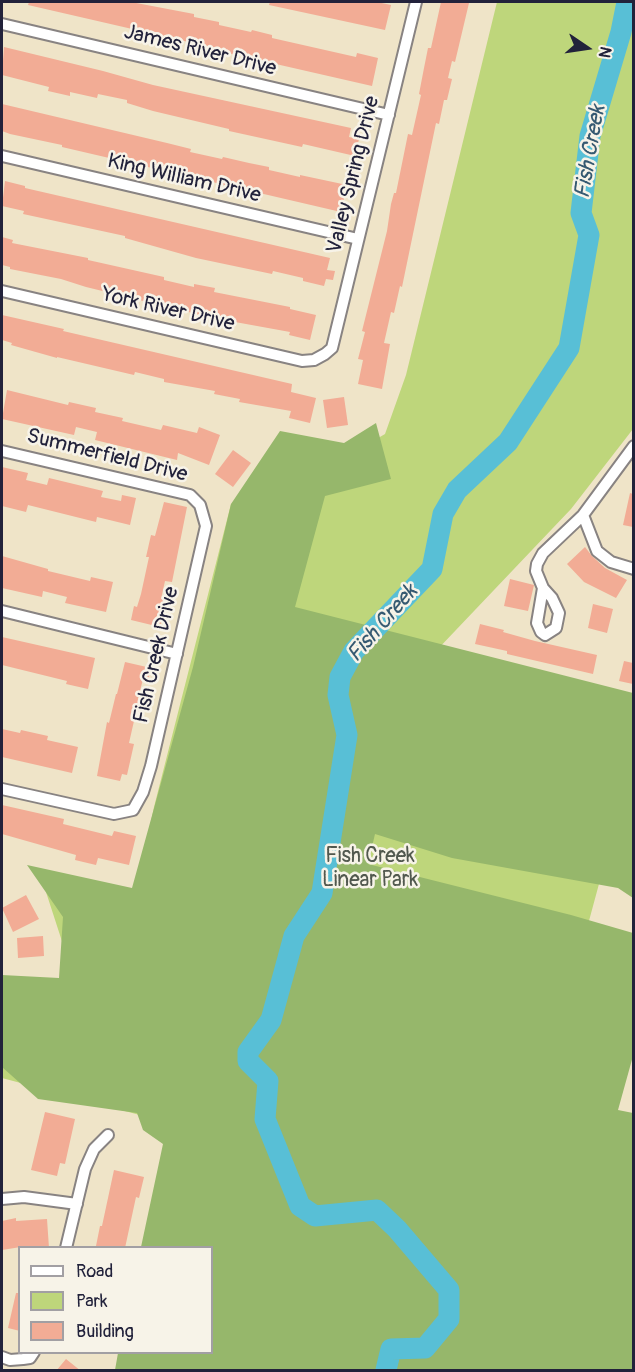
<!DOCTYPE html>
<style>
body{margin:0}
#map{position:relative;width:635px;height:1372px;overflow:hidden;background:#efe4c8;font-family:Pangolin,sans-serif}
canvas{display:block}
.frame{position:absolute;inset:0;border:3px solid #22223b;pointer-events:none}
.legend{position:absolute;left:18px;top:1246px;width:195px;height:108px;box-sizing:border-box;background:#f7f3e8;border:2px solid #a29fa3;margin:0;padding:8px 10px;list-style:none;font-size:18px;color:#22223b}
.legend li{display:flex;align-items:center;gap:12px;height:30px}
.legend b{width:30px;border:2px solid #a29fa3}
.north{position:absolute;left:557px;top:18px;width:60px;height:60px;-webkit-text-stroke:4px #f7f3e8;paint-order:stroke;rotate:103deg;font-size:16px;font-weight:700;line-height:24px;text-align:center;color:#22223b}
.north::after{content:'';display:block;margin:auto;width:21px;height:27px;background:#22223b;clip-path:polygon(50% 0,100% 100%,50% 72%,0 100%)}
</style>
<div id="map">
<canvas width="635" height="1372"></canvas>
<div class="frame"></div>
<ul class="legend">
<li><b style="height:8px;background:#fff"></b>Road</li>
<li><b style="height:16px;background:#bed67b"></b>Park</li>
<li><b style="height:16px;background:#f2ac95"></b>Building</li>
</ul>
<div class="north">N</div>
</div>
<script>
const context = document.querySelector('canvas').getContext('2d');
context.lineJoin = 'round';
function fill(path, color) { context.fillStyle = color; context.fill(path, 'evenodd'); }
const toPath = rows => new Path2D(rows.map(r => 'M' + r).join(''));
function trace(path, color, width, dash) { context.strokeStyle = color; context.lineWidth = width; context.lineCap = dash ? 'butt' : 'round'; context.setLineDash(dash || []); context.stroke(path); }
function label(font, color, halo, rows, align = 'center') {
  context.font = font + ' Pangolin,sans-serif'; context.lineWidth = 5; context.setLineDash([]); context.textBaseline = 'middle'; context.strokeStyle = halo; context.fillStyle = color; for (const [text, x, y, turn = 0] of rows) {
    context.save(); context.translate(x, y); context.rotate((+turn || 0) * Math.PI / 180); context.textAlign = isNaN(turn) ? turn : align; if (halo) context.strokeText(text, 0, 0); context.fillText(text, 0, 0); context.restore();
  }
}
const green = toPath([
 [497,2,633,2,633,429,571,509,436,651,616,821,540,1102,633,1370,212,1352,212,1248,177,1125,2,1078,2,1011,82,1003,46,892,131,916,154,807,231,504,344,458,385,434,406,375]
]);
const forest = toPath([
 [376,423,391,479,325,496,295,607,633,693,633,898,618,888,452,858,375,834,368,864,571,915,633,933,633,1056,618,1110,633,1113,633,1370,115,1370,118,1353,212,1352,212,1248,141,1247,163,1144,143,1130,137,1113,38,1099,2,1067,2,975,59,978,63,917,27,865,132,888,193,667,231,504,280,431,344,443]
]);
const river = toPath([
 [386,1370,391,1349,425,1348,449,1319,449,1290,397,1229,377,1210,315,1216,300,1206,265,1119,268,1081,248,1061,248,1052,271,1020,294,936,322,893,347,735,338,695,340,677,354,651,432,569,443,514,457,490,508,442,569,348,589,235,581,213,590,136,621,32,627,2]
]);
const building = toPath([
 [29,2,131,2,194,14,194,17,219,22,219,25,251,32,252,30,272,35,272,38,356,57,357,53,378,58,372,86,219,51,219,49,28,5],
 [270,2,377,2,391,5,385,30,269,5],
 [441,2,469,3,455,62,452,61,448,78,452,79,447,100,444,100,439,124,436,123,402,287,400,286,394,313,391,312,384,343,390,344,382,389,358,384,363,360,358,359,365,332,362,331,387,231,391,204,394,193,396,193,408,134,412,135,421,95,419,94,424,68,428,48,431,48],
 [4,47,103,71,153,85,351,128,349,137,359,139,355,156,303,144,302,147,229,131,229,129,153,111,127,103,127,100,98,94,97,98,70,92,70,96,48,91,49,87,2,75],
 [2,104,167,143,191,149,190,152,222,159,223,157,249,163,269,167,269,170,300,177,300,175,347,185,341,212,62,147,62,145,10,134,2,131],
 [5,181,25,186,25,188,330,258,327,270,335,271,333,280,326,279,324,286,303,281,303,278,273,271,272,274,196,258,125,238,125,236,23,214,24,211,2,206],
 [2,237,13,240,12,243,88,258,88,260,164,277,164,280,194,287,194,284,215,288,214,292,290,307,290,309,316,315,310,340,289,335,290,332,213,318,86,287,61,279,10,269,10,267,2,265],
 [2,315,64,329,63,331,292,384,291,392,316,398,310,423,289,418,291,411,239,402,240,399,214,394,215,391,164,382,164,379,135,372,134,375,57,357,57,358,11,345,12,343,2,340],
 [7,390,68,405,69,402,96,408,95,412,123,418,122,421,161,430,163,425,197,433,199,427,220,435,209,465,178,453,177,460,95,440,97,432,76,427,74,435,2,419],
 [344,397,348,425,327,428,323,400],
 [233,450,251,463,233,487,215,474],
 [2,467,28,473,26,480,47,485,49,478,103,491,101,497,121,501,122,495,136,498,130,525,97,517,96,522,28,505,26,512,2,506],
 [630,493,633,494,633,527,623,525],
 [164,502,187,507,172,582,165,581,161,599,167,600,160,627,131,620,134,606,137,607,141,594,149,557,146,557,151,535,155,536],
 [585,547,592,556,605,568,627,580,616,598,584,582,567,564],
 [2,556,48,569,48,571,90,581,91,577,113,582,106,612,65,603,67,597,43,591,42,597,2,588],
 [510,579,534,585,528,611,504,606],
 [593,604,613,609,607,633,588,628],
 [480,624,504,630,503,632,535,641,597,655,593,674,507,654,507,651,475,644],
 [2,637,95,658,88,689,66,684,67,681,2,665],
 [624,661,633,663,633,684,619,681],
 [125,662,151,668,148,680,143,679,138,699,144,700,139,722,134,721,129,743,134,744,127,775,122,774,120,781,97,776,107,722,109,723,116,694,117,694],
 [2,729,20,733,21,730,48,736,47,740,78,747,72,773,2,757],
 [2,805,64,819,63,824,112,836,114,831,136,836,129,865,98,858,96,865,75,860,76,855,2,834],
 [26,895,39,919,13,932,2,908],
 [43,936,44,956,18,958,17,938],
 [45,1112,75,1119,65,1164,60,1163,57,1176,31,1170],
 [114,1170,144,1177,139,1198,136,1197,125,1248,101,1248,96,1246,100,1226,102,1226],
 [16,1218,16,1221,47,1219,49,1248,28,1248,27,1246,2,1250,2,1221],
 [16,1293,20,1293,20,1331,8,1328],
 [66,1359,81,1371,56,1371]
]);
const minor = toPath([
 [2,24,389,115],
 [2,156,358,239],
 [2,291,302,361,314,360,325,354,332,348,416,2],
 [2,451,190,495,200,505,206,526,151,766,143,792,133,810,114,814,2,789],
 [583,515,597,551,611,562,634,569],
 [543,588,536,571,537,564,543,553,583,515,634,446],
 [543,588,552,598,559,613,556,628,545,635,541,632,537,623,543,588],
 [2,611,177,654],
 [2,1199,24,1197,77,1204],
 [66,1248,85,1169,94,1149,108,1135],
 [2,1357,10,1360,23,1359,30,1358,34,1352]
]);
const streetNames = [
 ["James River Drive",200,51,14],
 ["Valley Spring Drive",354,175,-76],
 ["King William Drive",184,179,13],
 ["York River Drive",168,310,13],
 ["Summerfield Drive",107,456,14],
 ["Fish Creek Drive",157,655,-77]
];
const parkNames = [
 ["Fish Creek",370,857],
 ["Linear Park",370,881]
];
const waterNames = [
 ["Fish Creek",591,152,-80],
 ["Fish Creek",383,624,-49]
];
fill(green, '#bed67b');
fill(forest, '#96b76b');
trace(river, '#58bfd6', 21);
fill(building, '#f2ac95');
trace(minor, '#888382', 14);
trace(minor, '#fff', 10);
label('21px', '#22223b', '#f7f3e8', streetNames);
label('21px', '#51584e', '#f7f3e8', parkNames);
label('italic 22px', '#355971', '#f7f3e8', waterNames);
</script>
